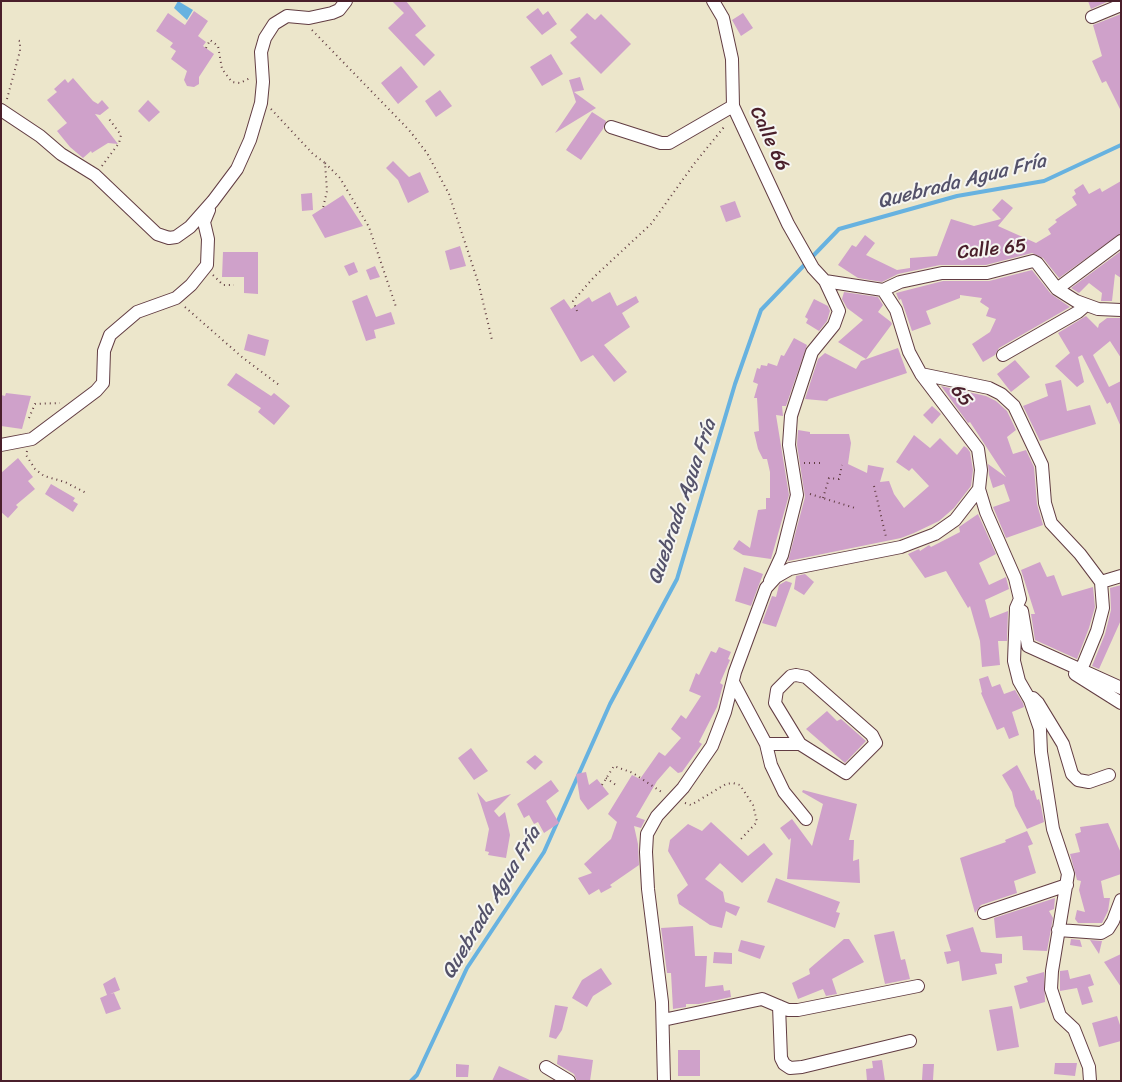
<!DOCTYPE html>
<meta charset="utf-8">
<style>
body{margin:0}
#map{position:relative;width:1122px;height:1082px;overflow:hidden;background:#ece6cb;font-family:Sriracha,sans-serif}
canvas{display:block}
.frame{position:absolute;inset:0;border:2px solid #4a1f2b;pointer-events:none}
</style>
<div id="map">
<canvas width="1122" height="1082"></canvas>
<div class="frame"></div>
</div>
<script>
const context = document.querySelector('canvas').getContext('2d');
context.lineJoin = 'round';
function fill(path, color) { context.fillStyle = color; context.fill(path, 'evenodd'); }
const toPath = rows => new Path2D(rows.map(r => 'M' + r).join(''));
function trace(path, color, width, dash) { context.strokeStyle = color; context.lineWidth = width; context.lineCap = dash ? 'butt' : 'round'; context.setLineDash(dash || []); context.stroke(path); }
function label(font, color, halo, rows, align = 'center') {
  context.font = font + ' Sriracha,sans-serif'; context.lineWidth = 4; context.setLineDash([]); context.textBaseline = 'middle'; context.strokeStyle = halo; context.fillStyle = color; for (const [text, x, y, turn = 0] of rows) {
    context.save(); context.translate(x, y); context.rotate((+turn || 0) * Math.PI / 180); context.textAlign = isNaN(turn) ? turn : align; if (halo) context.strokeText(text, 0, 0); context.fillText(text, 0, 0); context.restore();
  }
}
const water = toPath([
 [178,1,193,10,187,20,174,8]
]);
const stream = toPath([
 [411,1081,417,1075,467,968,544,852,610,704,677,579,735,384,761,310,839,229,957,196,1044,181,1121,145]
]);
const building = toPath([
 [392,1,406,1,426,26,415,35,435,55,424,66,388,28,404,13],
 [1088,1,1109,1,1091,9],
 [538,8,543,15,548,11,557,24,542,35,526,17],
 [194,11,208,21,198,36,206,42,203,46,214,54,199,77,199,84,194,87,187,86,184,80,187,71,171,59,176,51,170,47,173,43,156,31,168,13,185,25],
 [587,13,595,20,601,14,631,44,601,74,570,43,577,37,570,30],
 [743,13,753,28,741,36,732,20],
 [1121,14,1121,111,1106,81,1102,83,1092,61,1102,56,1093,25],
 [551,54,563,74,542,86,530,67],
 [401,66,418,87,398,104,381,83],
 [580,77,584,90,574,92,596,108,555,133,576,102,569,80],
 [73,78,93,101,98,104,102,100,109,108,100,115,95,114,118,144,108,143,92,153,91,151,83,158,70,147,57,131,67,123,47,100,57,92,54,89,65,79,68,83],
 [440,90,452,106,436,117,425,101],
 [148,100,160,112,149,122,138,111],
 [592,112,606,121,603,129,581,160,566,150],
 [393,161,409,177,420,172,429,192,408,203,398,180,386,168],
 [1121,181,1121,233,1059,278,1043,258,1032,253,986,265,940,265,898,274,882,282,858,278,838,265,852,245,856,247,865,235,875,243,866,255,897,270,910,268,910,258,937,256,951,219,974,226,1001,219,992,210,1002,199,1013,208,998,226,1036,243,1051,234,1048,229,1057,222,1055,220,1077,205,1072,197,1076,194,1074,190,1083,184,1089,194,1100,188,1102,192],
 [312,193,313,210,302,211,301,194],
 [343,195,363,226,325,238,312,215],
 [735,201,741,217,726,222,720,206],
 [460,246,466,266,450,270,445,251],
 [1121,251,1121,278,1115,274,1112,301,1101,301,1102,293,1089,283,1079,293,1071,288],
 [223,252,258,252,258,294,244,293,244,277,222,277],
 [354,262,358,272,349,276,344,266],
 [375,266,380,277,370,280,366,270],
 [1032,270,1051,294,1070,307,999,348,995,355,983,362,972,344,990,332,996,319,986,316,989,308,980,302,982,298,960,295,960,298,926,311,931,324,912,331,901,299,899,300,896,293,943,281,989,281],
 [610,292,617,306,636,296,639,302,622,313,630,327,604,345,627,372,614,382,593,355,581,362,550,308,564,299,571,309,589,297,592,302],
 [844,292,878,297,883,305,878,312,891,322,892,324,866,359,838,342,863,320,847,308,842,299],
 [367,295,376,317,391,312,395,324,374,330,376,338,366,341,352,301],
 [814,299,828,306,830,311,827,321,819,331,806,323,808,319,805,317],
 [1086,316,1098,328,1099,324,1107,318,1121,318,1121,358,1110,341,1093,355,1109,387,1121,381,1121,427,1110,402,1107,404,1082,355,1078,357,1084,382,1077,387,1055,366,1070,353,1058,333],
 [248,334,269,340,265,356,244,350],
 [794,338,807,345,786,406,782,406,783,416,776,415,789,495,771,559,743,555,733,549,739,540,750,548,758,510,766,509,766,498,770,498,770,472,767,459,763,459,758,449,754,432,759,431,757,398,754,398,758,384,753,382,757,368,760,369,761,365,767,366,768,363,777,366,781,355,784,356],
 [898,348,907,373,829,399,827,401,805,399,818,359,825,353,856,369,861,361],
 [1015,360,1030,377,1011,392,997,374],
 [236,373,271,396,274,393,290,406,274,425,258,412,261,408,227,385],
 [1061,380,1067,411,1090,405,1096,424,1040,441,1023,406,1048,396,1045,384],
 [941,386,986,396,996,401,1007,411,1016,430,1007,437,1013,454,1026,450,1034,467,1037,504,1043,525,1006,538,993,507,1010,501,1004,484,993,488,989,475,988,464,1006,477,970,422,968,423],
 [6,393,31,396,22,429,1,426,1,395,5,396],
 [932,406,941,414,932,424,923,415],
 [798,430,810,432,810,434,849,434,851,443,848,464,867,473,868,465,884,468,880,482,889,481,894,494,904,508,929,486,912,468,909,471,896,462,914,435,930,448,940,438,957,455,964,446,967,448,970,452,973,470,971,486,954,508,939,521,914,533,901,538,788,561,805,497,797,445],
 [18,458,33,477,28,481,35,489,16,505,18,507,8,518,1,512,1,473],
 [51,484,75,498,73,501,78,504,73,512,45,494],
 [978,514,996,554,979,563,989,585,1006,577,1009,589,985,600,990,618,1008,611,1007,641,998,641,1000,665,982,667,980,641,970,606,968,608,946,571,925,578,908,554,919,549,920,551,929,545,931,547,960,532,959,527],
 [1040,562,1047,577,1054,575,1062,596,1093,587,1095,607,1089,628,1077,659,1035,640,1031,614,1035,614,1021,570],
 [744,567,763,574,751,606,735,601],
 [805,574,814,582,804,595,794,589,796,576],
 [786,581,792,583,776,627,762,623,772,596,776,597,779,585],
 [1121,585,1121,620,1099,669,1092,666,1105,634,1111,610,1110,588],
 [719,647,731,652,728,659,730,660,720,683,723,685,717,707,699,742,702,744,682,772,678,773,670,766,657,781,636,817,645,820,641,828,634,826,638,844,639,865,610,885,612,887,601,893,599,889,589,895,578,878,592,873,584,864,611,839,617,822,608,814,632,775,640,779,659,752,665,756,681,738,671,729,681,715,686,719,701,696,689,691,696,673,699,675,711,651,716,653],
 [988,676,992,687,1000,684,1004,694,1015,690,1023,703,1024,707,1012,712,1019,735,1009,739,1004,727,997,730,981,693,982,692,979,679],
 [827,711,837,721,841,719,866,741,845,763,806,729],
 [471,748,488,771,474,780,458,758],
 [535,755,543,762,535,770,526,762],
 [1017,765,1031,791,1034,790,1037,800,1039,799,1041,806,1044,822,1027,829,1015,806,1012,792,1002,775],
 [586,772,589,785,597,779,609,794,588,810,580,799,576,774],
 [551,780,559,791,546,801,559,823,544,833,538,822,534,824,529,815,524,818,517,804],
 [803,790,857,804,849,840,854,840,853,861,859,859,860,883,787,879,791,838,789,840,780,828,792,819,812,846,823,804,802,792],
 [477,792,486,802,511,794,494,811,499,817,505,812,510,835,506,858,488,855,489,852,485,851,489,829],
 [711,822,748,856,764,843,773,854,742,883,720,863,705,879,723,892,725,902,740,907,736,916,726,911,722,928,710,925,679,904,677,895,688,885,668,851,670,840,688,824,702,831],
 [1108,823,1121,853,1121,874,1101,881,1104,898,1110,898,1108,911,1102,923,1078,923,1075,919,1077,910,1085,912,1079,890,1081,881,1077,880,1070,854,1080,852,1075,834,1081,832,1080,827],
 [1027,831,1033,844,1028,846,1036,873,1014,881,1017,893,981,905,975,913,960,858,1006,842,1005,840],
 [776,878,840,902,836,912,840,913,835,928,767,902],
 [1055,898,1054,909,1049,911,1053,918,1047,951,1023,950,1022,936,996,938,994,918],
 [693,926,695,956,707,956,705,987,723,985,724,991,730,990,731,997,699,1004,686,1004,686,1007,673,1009,671,973,667,973,661,928],
 [973,927,981,952,1002,954,1002,963,995,964,997,974,962,981,959,961,947,964,944,952,951,951,946,935],
 [894,931,901,960,905,959,910,979,885,984,874,935],
 [844,939,849,939,864,962,832,979,837,994,826,996,823,989,798,999,792,983,810,974,809,969],
 [1071,939,1080,940,1082,947,1070,945],
 [741,940,765,946,760,959,738,951],
 [1090,940,1102,941,1099,954],
 [714,952,732,953,732,964,713,963],
 [1121,954,1121,987,1104,962],
 [601,968,612,984,593,996,587,1007,572,998,582,980],
 [1068,970,1070,979,1090,974,1094,985,1088,987,1093,1002,1082,1005,1077,988,1060,991,1060,971],
 [1044,972,1045,1002,1020,1009,1014,986,1028,982,1026,977],
 [115,977,120,990,110,994,114,993,121,1009,106,1014,100,998,107,995,103,984],
 [555,1005,568,1007,562,1030,556,1039,549,1037],
 [1012,1006,1019,1047,997,1051,989,1010],
 [1117,1016,1121,1028,1121,1041,1099,1047,1092,1023],
 [678,1050,700,1050,700,1076,678,1076],
 [558,1055,593,1060,590,1081,577,1081,574,1074,557,1064],
 [882,1060,885,1081,867,1081,866,1069,873,1068,872,1061],
 [1055,1063,1077,1063,1075,1076,1054,1074],
 [456,1064,469,1065,468,1077,456,1077],
 [923,1064,934,1064,933,1080,922,1080],
 [499,1066,532,1081,492,1081]
]);
const path = toPath([
 [312,30,409,130,427,153,449,194,479,285,492,340],
 [206,48,210,40,218,46,222,69,232,82,240,83,250,78],
 [7,99,20,51,20,41,15,40],
 [271,109,313,154,325,163,327,191,323,208],
 [325,163,340,178,369,227,396,307],
 [102,166,119,143,121,135,109,119],
 [213,275,223,285,234,285],
 [185,307,242,357,279,385],
 [577,311,573,301,594,277,651,224,694,164,724,127],
 [29,418,35,404,60,403],
 [27,451,26,455,35,469,44,476,65,482,86,493],
 [804,463,821,463],
 [874,486,886,537],
 [810,494,855,508],
 [823,498,829,478,839,479,842,465],
 [606,778,616,785],
 [602,785,614,766,633,773,663,793],
 [685,803,691,805,726,784,733,783,740,785,753,805,757,822,740,840]
]);
const minor = toPath([
 [713,1,723,18,732,59,733,106,788,224,813,268,825,281,839,311,834,325,812,352,791,416,789,445,797,495,782,555,770,581],
 [1092,17,1121,5],
 [1,110,40,136,61,154,95,175,157,234,169,238,176,237,190,227,213,201,237,169,250,140,261,103,263,82,261,52,265,38,274,24,287,16,309,18,332,13,339,10,346,1],
 [611,127,661,143,669,143,733,106],
 [1057,289,1121,241],
 [883,290,900,282,942,273,987,273,1033,261,1037,263,1057,289,1076,301,1098,309,1121,310],
 [1003,355,1078,312,1086,305],
 [921,374,989,388,1001,394,1014,406,1042,465,1045,503,1051,523,1080,554,1101,582,1103,608,1097,631,1081,670],
 [1,445,32,439,96,391,103,383,104,351,110,335,137,312,176,298,191,285,207,265,208,239,204,222,209,210],
 [979,489,986,512,1015,578,1020,599,1016,608,1022,611,1028,646,1121,688],
 [1101,582,1121,576],
 [1016,608,1014,661,1019,681,1030,700,1040,729,1041,752,1053,829,1068,874,1052,971,1051,989,1060,1016,1074,1029,1089,1067,1090,1081],
 [1075,674,1121,703],
 [733,682,766,744,771,765,784,792,806,819],
 [1033,698,1038,703,1063,744,1072,774,1078,780,1089,782,1109,775],
 [766,744,800,744,846,773,876,743,872,735,806,677,796,675,791,676,777,690,775,703,800,744],
 [984,913,1067,885],
 [1058,930,1101,933,1108,929,1113,921,1121,900],
 [779,1006,781,1058,784,1064,790,1068,802,1067,910,1041],
 [663,1020,762,999,788,1010,798,1010,918,986],
 [546,1067,569,1081],
 [664,1081,662,1002,648,889,646,852,647,834,657,816,683,788,712,746,725,712,735,672,766,588,776,577,790,569,901,547,935,534,955,520,979,489,981,470,978,449,921,374,909,352,896,310,883,290,825,281]
]);
const streetNames = [
 ["Calle 66",769,139,65],
 ["Calle 65",992,250,-6],
 ["65",961,396,53]
];
const waterNames = [
 ["Quebrada Agua Fría",962,182,-14],
 ["Quebrada Agua Fría",683,502,-71],
 ["Quebrada Agua Fría",492,903,-59]
];
fill(water, '#67b2e0');
trace(stream, '#67b2e0', 4);
fill(building, '#cfa1ca');
trace(minor, '#623d43', 14);
trace(path, '#623d43', 2, [1, 4]);
trace(minor, '#fff', 12);
label('19px', '#4a1f2b', '#f6f6f2', streetNames);
label('italic 20px', '#54526a', '#f6f6f2', waterNames);
</script>
